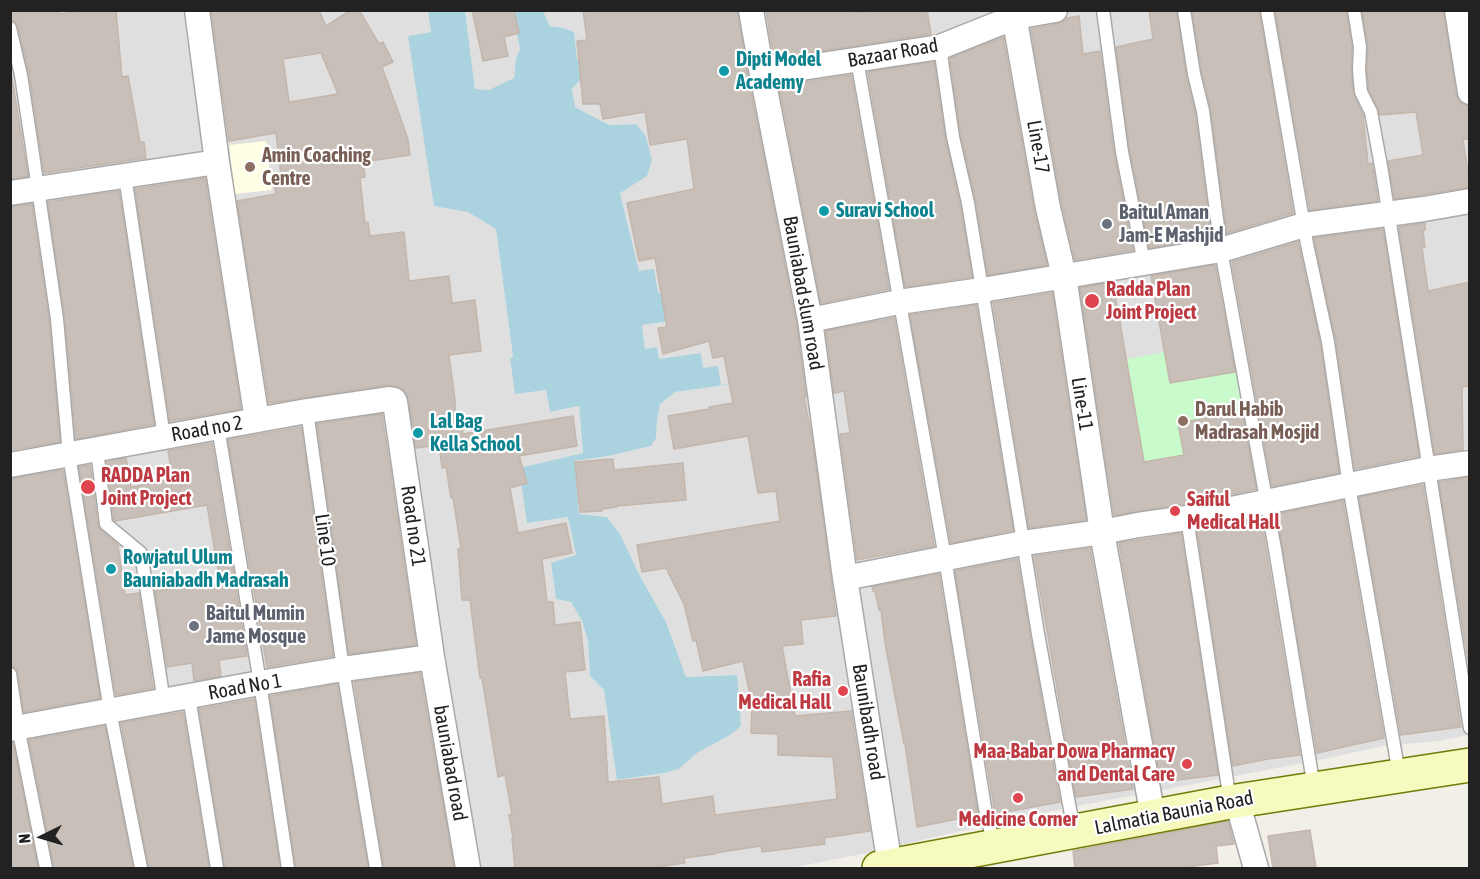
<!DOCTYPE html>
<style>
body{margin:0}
#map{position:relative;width:1480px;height:879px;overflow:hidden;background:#f2efe9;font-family:"Asap Condensed",sans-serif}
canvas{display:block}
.frame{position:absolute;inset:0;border:12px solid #222;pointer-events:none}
.north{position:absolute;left:12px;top:807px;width:60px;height:60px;-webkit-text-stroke:4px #fff;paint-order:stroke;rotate:265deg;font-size:16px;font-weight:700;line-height:24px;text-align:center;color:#222}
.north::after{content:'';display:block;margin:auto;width:21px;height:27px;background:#222;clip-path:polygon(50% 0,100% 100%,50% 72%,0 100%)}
</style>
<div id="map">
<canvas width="1480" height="879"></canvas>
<div class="frame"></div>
<div class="north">N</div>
</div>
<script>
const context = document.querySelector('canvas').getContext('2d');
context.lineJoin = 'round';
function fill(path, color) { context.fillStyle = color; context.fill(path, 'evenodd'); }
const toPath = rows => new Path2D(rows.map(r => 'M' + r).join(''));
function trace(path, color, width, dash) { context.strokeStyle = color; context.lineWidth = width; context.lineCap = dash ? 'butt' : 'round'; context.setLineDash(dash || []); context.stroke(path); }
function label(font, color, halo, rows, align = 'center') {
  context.font = font + ' "Asap Condensed",sans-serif'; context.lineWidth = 4.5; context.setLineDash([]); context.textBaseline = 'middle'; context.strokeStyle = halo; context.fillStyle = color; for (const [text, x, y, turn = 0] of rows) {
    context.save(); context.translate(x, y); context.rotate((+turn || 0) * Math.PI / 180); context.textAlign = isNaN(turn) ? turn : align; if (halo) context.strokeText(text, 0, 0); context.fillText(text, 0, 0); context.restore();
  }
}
const residential = toPath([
 [10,11,428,11,431,32,408,36,468,211,496,229,513,357,510,358,546,390,550,412,563,410,579,406,583,453,519,468,568,516,576,556,551,563,556,599,571,602,582,621,588,641,590,676,604,690,618,780,664,773,679,769,697,753,730,735,737,675,686,677,666,622,640,576,620,534,607,517,579,514,575,461,608,456,656,438,657,420,660,404,675,392,720,385,703,369,659,359,645,349,642,325,706,316,726,282,658,293,639,272,620,193,636,124,609,125,575,107,572,89,580,79,582,66,577,59,574,32,564,28,550,26,543,11,1469,11,1469,735,1438,741,1384,746,1309,762,1072,807,982,826,867,853,790,868,11,868],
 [465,11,512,11,520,49,516,59,514,79,489,90,475,89]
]);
const education = toPath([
 [266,141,272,190,235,194,229,145]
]);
const park = toPath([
 [1235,339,1260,480,1164,498,1168,518,1135,524,1106,363]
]);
const water = toPath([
 [428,11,465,11,475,89,489,90,514,78,516,59,520,49,512,11,543,11,550,26,564,28,574,32,577,59,582,66,585,75,572,89,575,107,609,125,636,124,645,135,647,141,652,160,647,176,620,193,639,271,654,269,658,293,726,282,707,316,642,325,645,349,657,347,659,359,701,353,703,368,718,366,721,385,753,381,675,392,660,404,657,420,656,438,651,446,608,456,575,461,579,514,607,517,620,534,640,576,666,622,686,677,737,675,741,726,730,735,697,753,679,769,664,773,617,780,604,690,590,676,588,641,582,621,571,602,556,599,551,563,576,555,568,517,527,523,519,468,583,453,579,406,550,412,546,390,515,394,510,358,513,357,496,229,468,212,434,206,408,36,431,32]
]);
const building = toPath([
 [10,10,59,10,59,14,89,10,116,10,122,77,128,76,140,142,144,142,146,158,44,173,29,73,18,26,16,22,10,20,10,10],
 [211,10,319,10,326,26,351,10,359,10,379,44,383,42,393,62,382,67,408,139,410,155,363,162,365,177,360,178,365,223,368,222,370,236,404,232,409,281,449,276,452,303,475,300,481,351,449,355,455,400,455,415,460,415,463,434,573,416,577,446,519,456,527,483,510,488,518,533,566,523,572,553,542,559,547,602,553,602,555,625,580,622,585,670,565,672,570,719,604,716,608,782,659,777,662,804,713,796,715,815,837,799,833,757,778,755,778,734,751,733,752,705,743,661,703,671,696,640,693,641,684,604,666,568,642,572,637,545,780,521,776,491,758,493,748,436,674,449,668,416,709,409,709,407,733,403,724,356,713,358,709,341,663,354,658,328,667,327,655,258,639,261,627,203,694,189,687,139,650,145,645,112,603,119,600,104,583,104,577,41,587,40,583,10,737,10,748,77,796,322,806,397,804,397,812,438,836,616,801,620,803,644,782,646,795,716,851,711,870,831,824,838,825,844,762,852,761,846,715,853,715,854,684,858,685,863,650,868,515,868,512,838,513,838,509,815,512,814,505,775,498,777,482,678,480,678,470,600,462,600,458,549,461,549,453,498,451,498,446,467,442,468,439,445,416,448,409,400,403,389,397,386,387,385,269,403,237,201,276,194,273,177,281,176,276,133,229,141,211,10],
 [321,53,338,94,289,102,283,59,321,53],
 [472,10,514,10,519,33,504,37,508,56,483,61,472,10],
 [766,10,855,10,855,13,882,10,927,10,931,34,774,58,766,10],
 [1149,10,1176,10,1186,76,1195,113,1211,237,1149,248,1130,151,1116,47,1153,39,1149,10],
 [1192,10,1259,10,1293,213,1227,233,1211,110,1202,72,1192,10],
 [1275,10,1346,10,1352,47,1351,70,1353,93,1363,115,1368,164,1372,163,1378,201,1310,210,1275,10],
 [1362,10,1443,10,1456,94,1459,101,1464,105,1470,106,1470,139,1463,139,1470,187,1395,199,1388,161,1423,155,1416,112,1380,115,1378,108,1369,90,1367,70,1368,46,1362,10],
 [1079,16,1083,54,1100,51,1114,154,1133,250,1075,260,1062,205,1031,29,1057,24,1064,21,1067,18,1079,16],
 [1003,37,1034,210,1047,265,988,275,976,201,961,135,950,58,1003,37],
 [934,62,945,138,960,205,972,277,905,287,868,72,934,62],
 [10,66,28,176,10,179,10,66],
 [851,75,889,289,821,303,779,86,851,75],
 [205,178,241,409,170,421,135,189,205,178],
 [119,191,154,424,76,439,65,318,48,202,119,191],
 [32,204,49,320,60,442,10,450,10,207,32,204],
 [1425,223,1425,230,1423,231,1425,247,1422,247,1428,291,1470,282,1470,386,1462,387,1463,450,1435,454,1399,227,1425,223],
 [1383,229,1419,456,1355,469,1336,341,1314,238,1383,229],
 [1298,242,1320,343,1339,473,1272,486,1232,262,1298,242],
 [1215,265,1235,372,1170,383,1151,276,1215,265],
 [1113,282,1144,462,1184,455,1178,423,1242,412,1256,489,1185,504,1114,515,1080,288,1113,282],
 [1052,293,1086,520,1029,528,993,303,1052,293],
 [976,305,1013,530,951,543,910,315,976,305],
 [894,318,934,546,857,560,840,434,850,433,844,391,834,393,826,331,894,318],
 [382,414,416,645,349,654,317,424,382,414],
 [301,427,333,656,267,667,228,440,301,427],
 [212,443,247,656,219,660,221,676,194,681,192,663,167,667,155,591,220,582,207,505,115,521,114,520,107,462,126,458,131,487,173,479,168,451,212,443],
 [613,459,614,470,683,463,686,500,617,506,617,507,602,509,602,511,580,512,575,462,613,459],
 [90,465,98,526,101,530,118,545,125,595,139,593,153,688,116,695,79,467,90,465],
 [63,470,100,698,24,712,18,673,16,668,10,666,10,479,63,470],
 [1470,477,1470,672,1439,482,1470,477],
 [1423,485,1461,727,1401,735,1359,497,1423,485],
 [1343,501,1384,738,1317,753,1277,514,1343,501],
 [1261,518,1300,755,1268,759,1233,766,1197,530,1261,518],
 [1181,533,1218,775,1161,782,1119,543,1181,533],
 [1090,548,1133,789,1076,797,1034,556,1090,548],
 [1017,559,1030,635,1060,802,995,814,955,571,1017,559],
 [939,574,978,815,917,827,905,744,904,744,885,643,881,610,879,610,875,591,873,591,872,587,939,574],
 [420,673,454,868,384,868,354,682,420,673],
 [337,684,368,868,296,868,270,696,337,684],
 [254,699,280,868,225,868,199,709,254,699],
 [183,712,209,868,149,868,121,723,183,712],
 [105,726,133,868,54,868,29,740,105,726],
 [10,743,13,743,38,868,10,868,10,743],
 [1228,821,1234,844,1216,846,1218,863,1180,868,1075,868,1073,851,1228,821],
 [1310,830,1316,868,1273,868,1268,836,1310,830]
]);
const lane = toPath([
 [1103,10,1122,152,1144,263],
 [1184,10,1194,74,1203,111,1221,250,1275,549,1314,788],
 [1267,10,1307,244,1328,342,1349,486,1399,774],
 [1354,10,1360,47,1359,70,1361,92,1371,112,1381,166,1470,728],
 [10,28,21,75,31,141,57,319,69,455,110,711,141,868],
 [940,47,953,137,968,203,1038,634,1074,831],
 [857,60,945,558,985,808,994,846],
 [125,176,164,437],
 [307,411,343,669,376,868],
 [218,427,260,683,288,868],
 [97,450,106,524,141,553,164,702],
 [1187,518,1230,801],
 [10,674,18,727,46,868],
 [189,697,217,868]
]);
const street = toPath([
 [197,10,217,162,257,420],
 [751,10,762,74,810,320,845,578,890,866],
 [1013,10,1048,208,1064,276,1102,532,1153,817],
 [1457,10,1470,92],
 [762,74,940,47,1015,17,1055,10],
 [10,193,217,162],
 [810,320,899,302,982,290,1221,250,1304,225,1424,209,1470,201],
 [10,465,307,411,389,399,394,400,395,402,432,657,468,868],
 [845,578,1023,543,1102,532,1138,525,1187,518,1428,469,1470,463],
 [10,729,260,683,343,669,432,657],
 [1237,801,1256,868]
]);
const secondary = toPath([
 [879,868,1230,802,1470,765]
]);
const markers = [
 [724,71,6,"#0f9aa8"],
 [250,167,6,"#8d6e63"],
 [824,211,6,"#0f9aa8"],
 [1107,224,6,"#6b7280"],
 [1092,301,8,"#e0444e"],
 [1183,421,6,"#8d6e63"],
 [418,433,6,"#0f9aa8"],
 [88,487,8,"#e0444e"],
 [1175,511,6,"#e0444e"],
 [111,569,6,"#0f9aa8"],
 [194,626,6,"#6b7280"],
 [843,691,6,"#e0444e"],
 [1187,764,6,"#e0444e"],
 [1018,798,6,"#e0444e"]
];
const streetNames = [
 ["Bazaar Road",893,53,-10],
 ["Line-17",1038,147,80],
 ["Bauniabad slum road",803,293,80],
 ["Line-11",1082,404,81],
 ["Road no 2",207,429,-10],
 ["Road no 21",413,526,82],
 ["Line 10",325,540,82],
 ["Road No 1",245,687,-10],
 ["Baunibadh road",868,722,81],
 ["bauniabad road",450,763,80],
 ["Lalmatia Baunia Road",1174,813,-11]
];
const cultureNames = [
 ["Dipti Model",736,60],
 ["Academy",736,83],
 ["Suravi School",836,211],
 ["Lal Bag",430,422],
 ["Kella School",430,445],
 ["Rowjatul Ulum",123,558],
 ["Bauniabadh Madrasah",123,581]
];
const educationNames = [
 ["Amin Coaching",262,156],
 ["Centre",262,179],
 ["Darul Habib",1195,410],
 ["Madrasah Mosjid",1195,433]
];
const worshipNames = [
 ["Baitul Aman",1119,213],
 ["Jam-E Mashjid",1119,236],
 ["Baitul Mumin",206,614],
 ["Jame Mosque",206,637]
];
const healthNames = [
 ["Radda Plan",1106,290],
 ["Joint Project",1106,313],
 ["RADDA Plan",101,476],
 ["Joint Project",101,499],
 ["Saiful",1187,500],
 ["Medical Hall",1187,523],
 ["Rafia",831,680,"right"],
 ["Medical Hall",831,703,"right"],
 ["Maa-Babar Dowa Pharmacy",1175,752,"right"],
 ["and Dental Care",1175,775,"right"],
 ["Medicine Corner",1018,820,"center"]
];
fill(residential, '#e0dfdf');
fill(education, '#ffffe5');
fill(park, '#c8facc');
fill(water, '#aad3df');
fill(building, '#c7bfb8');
trace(building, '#c4b6ab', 1.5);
trace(lane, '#a9a9a9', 15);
trace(street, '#a9a9a9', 27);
trace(secondary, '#707d05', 36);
trace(lane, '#fff', 12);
trace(street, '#fff', 24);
trace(secondary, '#f7fabf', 33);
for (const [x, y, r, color] of markers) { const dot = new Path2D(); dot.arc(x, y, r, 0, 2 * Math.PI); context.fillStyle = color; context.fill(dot); trace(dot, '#fff', 2); }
label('20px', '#222', '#fff', streetNames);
label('bold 20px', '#0d838f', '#fff', cultureNames, 'left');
label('bold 20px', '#785e54', '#fff', educationNames, 'left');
label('bold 20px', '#5b616d', '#fff', worshipNames, 'left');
label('bold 20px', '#be3a42', '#fff', healthNames, 'left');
</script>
